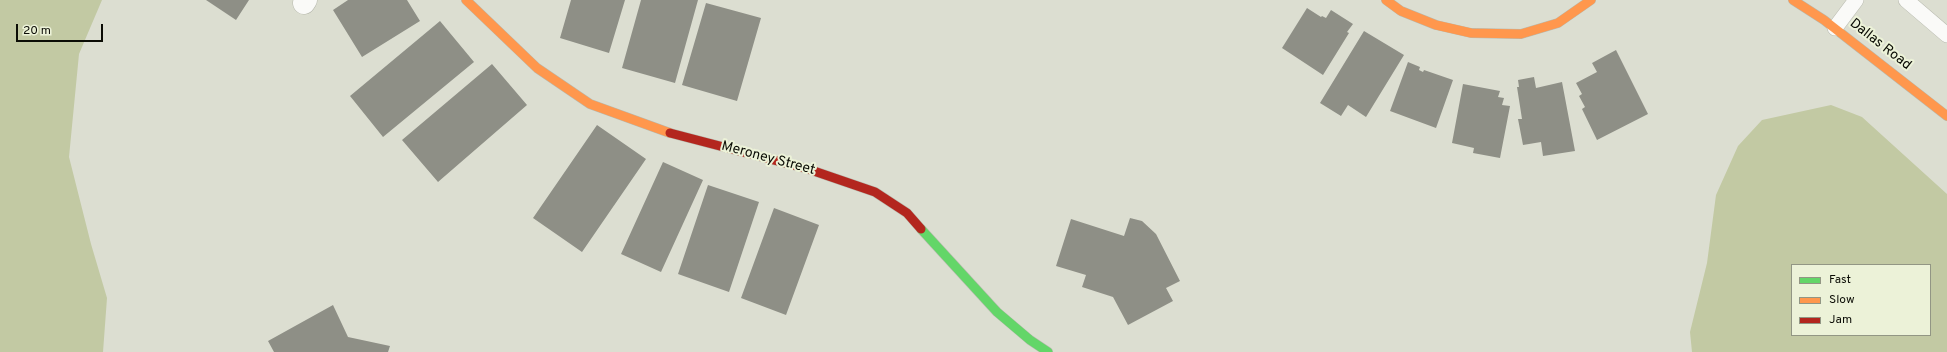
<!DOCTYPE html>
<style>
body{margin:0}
#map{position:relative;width:1947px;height:352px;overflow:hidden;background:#dcded1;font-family:Overpass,sans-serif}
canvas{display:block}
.legend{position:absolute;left:1791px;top:264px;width:140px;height:72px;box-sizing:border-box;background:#ecf2d8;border:1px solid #929684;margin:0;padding:5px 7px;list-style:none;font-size:12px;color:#0b0c05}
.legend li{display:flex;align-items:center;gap:8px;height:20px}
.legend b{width:20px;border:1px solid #929684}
.scale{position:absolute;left:16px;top:24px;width:87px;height:18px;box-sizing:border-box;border:2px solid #0b0c05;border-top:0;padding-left:5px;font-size:12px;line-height:14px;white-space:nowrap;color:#0b0c05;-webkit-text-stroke:3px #ecf2d8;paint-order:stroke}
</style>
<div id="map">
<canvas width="1947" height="352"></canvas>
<ul class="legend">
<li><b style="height:5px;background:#63d668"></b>Fast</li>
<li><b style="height:5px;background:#ff974d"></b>Slow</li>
<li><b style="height:5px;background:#b3261e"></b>Jam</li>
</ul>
<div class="scale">20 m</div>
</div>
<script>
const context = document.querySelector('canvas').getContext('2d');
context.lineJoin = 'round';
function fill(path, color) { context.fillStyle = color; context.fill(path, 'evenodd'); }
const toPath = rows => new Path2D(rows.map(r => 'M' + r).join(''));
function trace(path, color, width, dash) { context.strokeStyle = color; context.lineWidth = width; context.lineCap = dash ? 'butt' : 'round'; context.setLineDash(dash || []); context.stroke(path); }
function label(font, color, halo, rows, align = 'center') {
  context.font = font + ' Overpass,sans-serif'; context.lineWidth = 4; context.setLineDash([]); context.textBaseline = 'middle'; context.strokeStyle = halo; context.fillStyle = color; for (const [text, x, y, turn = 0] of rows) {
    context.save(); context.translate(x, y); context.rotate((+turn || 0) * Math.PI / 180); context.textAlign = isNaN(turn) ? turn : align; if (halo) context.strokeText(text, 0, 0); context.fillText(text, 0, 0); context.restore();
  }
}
const forest = toPath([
 [0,0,102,0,79,54,69,157,91,244,107,298,103,352,0,352],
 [1831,105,1862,117,1947,194,1947,352,1692,352,1690,332,1707,263,1716,195,1738,146,1762,120],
 [1792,265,1930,265,1930,335,1792,335]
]);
const building = toPath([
 [206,0,249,0,236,20],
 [348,0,407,0,420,21,362,57,333,10],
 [571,0,625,0,609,53,560,38],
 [641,0,698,0,675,83,622,68],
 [706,3,761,18,737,101,682,85],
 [1307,8,1321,17,1322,16,1326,18,1331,10,1353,24,1347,32,1349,33,1323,75,1282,48],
 [440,21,474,62,383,137,350,96],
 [1364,31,1404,55,1366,117,1348,105,1341,116,1320,103],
 [1616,50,1648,114,1597,140,1582,109,1585,107,1579,96,1582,94,1576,83,1597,72,1592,63],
 [1408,62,1420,67,1419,70,1423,72,1424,70,1453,80,1436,128,1390,111],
 [492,64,527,105,438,182,402,140],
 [1534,77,1536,88,1562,82,1575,151,1543,156,1541,142,1523,145,1518,119,1522,119,1517,87,1519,87,1518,80],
 [1463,84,1500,91,1498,97,1504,98,1502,105,1510,106,1500,158,1473,153,1474,148,1452,143],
 [597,125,646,159,582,252,533,218],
 [663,162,703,180,661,272,621,254],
 [708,185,759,202,729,292,678,274],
 [774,208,819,225,786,315,741,298],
 [1130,218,1142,221,1156,234,1180,281,1166,288,1173,301,1128,325,1113,297,1082,287,1086,275,1056,266,1071,219,1124,236],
 [333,305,348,337,390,346,388,352,274,352,268,341]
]);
const lane = toPath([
 [1906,0,1947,35],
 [1835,28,1856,0]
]);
const street = toPath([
 [304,3,306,0]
]);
const fast = toPath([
 [921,229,997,312,1030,340,1048,352]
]);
const slow = toPath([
 [466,0,537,68,590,104,670,133],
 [1386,0,1401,11,1436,25,1471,33,1521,34,1558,23,1591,0],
 [1793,0,1824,20,1947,116]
]);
const jam = toPath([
 [670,133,808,169,875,192,907,213,921,229]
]);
const streetNames = [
 ["Dallas Road",1880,45,38],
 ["Meroney Street",768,159,15]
];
fill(forest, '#c2c9a3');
fill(building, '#8e8f86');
trace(lane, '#b7b9ae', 16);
trace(street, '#b7b9ae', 23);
trace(fast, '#b7b9ae', 10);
trace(slow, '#b7b9ae', 10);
trace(jam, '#b7b9ae', 10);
trace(lane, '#fafaf8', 15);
trace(street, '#fafaf8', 22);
trace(fast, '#63d668', 9);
trace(slow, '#ff974d', 9);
trace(jam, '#b3261e', 9);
label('14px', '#0b0c05', '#ecf2d8', streetNames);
</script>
